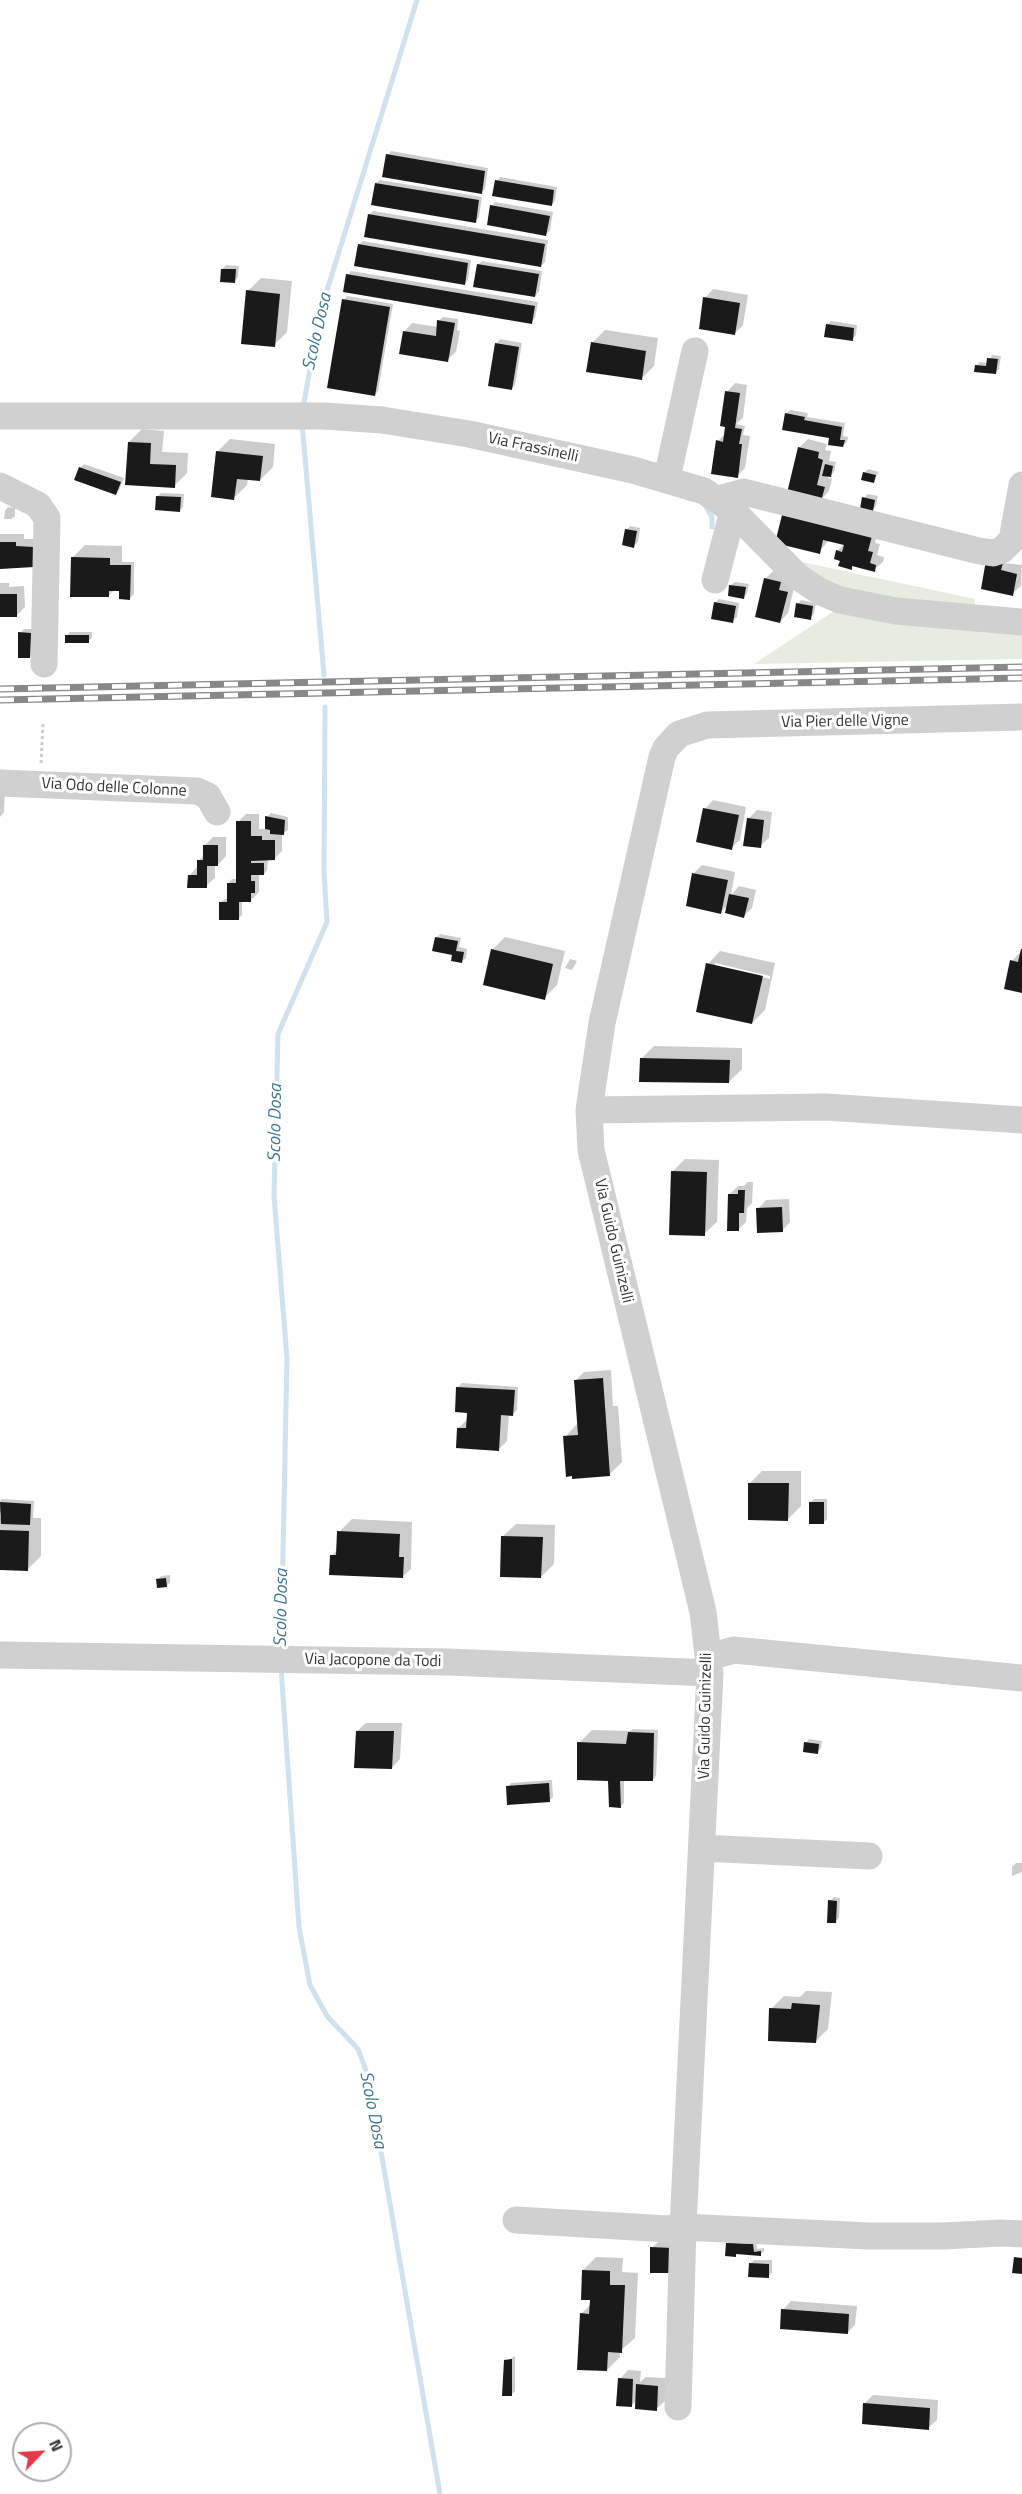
<!DOCTYPE html>
<style>
body{margin:0}
#map{position:relative;width:1022px;height:2494px;overflow:hidden;background:#fff;font-family:"Titillium Web",sans-serif}
canvas{display:block}
.north{position:absolute;left:12px;top:2422px;width:60px;height:60px;box-sizing:border-box;background:#fff;border:2px solid #adadad;border-radius:50%;rotate:65deg;font-size:16px;font-weight:700;line-height:24px;text-align:center;color:#333}
.north::after{content:'';display:block;margin:auto;width:21px;height:27px;background:#e63946;clip-path:polygon(50% 0,100% 100%,50% 72%,0 100%)}
</style>
<div id="map">
<canvas width="1022" height="2494"></canvas>
<div class="north">N</div>
</div>
<script>
const context = document.querySelector('canvas').getContext('2d');
context.lineJoin = 'round';
function fill(path, color) { context.fillStyle = color; context.fill(path, 'evenodd'); }
const toPath = rows => new Path2D(rows.map(r => 'M' + r).join(''));
function trace(path, color, width, dash) { context.strokeStyle = color; context.lineWidth = width; context.lineCap = dash ? 'butt' : 'round'; context.setLineDash(dash || []); context.stroke(path); }
function label(font, color, halo, rows, align = 'center') {
  context.font = font + ' "Titillium Web",sans-serif'; context.lineWidth = 6; context.setLineDash([]); context.textBaseline = 'middle'; context.strokeStyle = halo; context.fillStyle = color; for (const [text, x, y, turn = 0] of rows) {
    context.save(); context.translate(x, y); context.rotate((+turn || 0) * Math.PI / 180); context.textAlign = isNaN(turn) ? turn : align; if (halo) context.strokeText(text, 0, 0); context.fillText(text, 0, 0); context.restore();
  }
}
const green = toPath([
 [783,558,975,599,974,611,852,599],
 [834,611,1022,632,1022,659,754,664]
]);
const shadow = toPath([
 [391,151,488,168,485,189,481,192,388,155],
 [500,177,557,187,555,201,551,205,497,181],
 [380,180,482,197,479,217,475,221,376,183],
 [495,202,553,212,550,231,546,234,492,206],
 [373,211,548,240,545,262,541,266,369,215],
 [363,241,471,260,468,280,464,284,359,245],
 [482,261,542,271,539,292,535,296,478,265],
 [226,265,239,266,238,277,235,281,222,269],
 [351,271,538,302,535,318,531,322,348,275],
 [261,278,292,281,287,332,274,345,248,291],
 [713,289,748,295,743,325,735,333,705,298],
 [347,296,393,304,378,391,375,395,344,300],
 [443,317,458,319,457,330,460,331,456,352,447,360,404,332,412,323,438,327,439,321],
 [831,321,857,325,856,335,852,339,827,325],
 [605,330,658,338,654,366,641,379,592,343],
 [500,339,522,343,515,385,511,389,497,343],
 [992,355,1001,356,999,369,995,373,976,366,980,362,988,363],
 [735,383,747,385,743,418,736,424,745,426,743,435,750,436,745,468,737,476,718,441,726,433,727,392],
 [790,410,808,413,807,417,845,423,843,436,848,437,847,442,843,446,831,437,786,414],
 [142,429,164,431,162,452,188,453,187,473,174,486,127,483,129,442],
 [230,439,275,444,273,467,260,480,248,479,247,485,234,498,217,452],
 [808,439,827,444,825,450,831,451,829,461,836,462,834,472,828,478,832,479,829,491,821,500,799,448],
 [84,464,124,478,119,490,115,494,80,468],
 [868,469,879,472,873,481,864,473],
 [161,493,184,494,183,507,179,511,158,496],
 [868,494,878,496,876,506,872,510,864,498],
 [8,507,15,508,15,516,11,519,4,519,5,511],
 [630,526,640,528,638,542,634,546,627,530],
 [879,527,875,543,880,544,877,555,884,557,883,562,874,570,854,565,851,568,842,560,837,551,844,544,829,540,819,552,776,542],
 [0,534,24,534,24,539,42,539,41,557,0,555],
 [85,545,122,546,122,562,134,562,134,594,130,598,121,589,115,589,108,596,72,558],
 [987,561,1022,565,1021,586,1012,594],
 [774,570,795,584,788,613,780,622,765,579],
 [735,582,749,584,747,593,744,597,731,585],
 [0,583,9,583,9,587,24,586,25,607,16,616,0,616],
 [719,599,739,603,737,617,733,621,715,603],
 [801,600,816,603,814,614,810,618,798,604],
 [24,629,34,629,33,653,29,657,20,633],
 [70,632,92,632,92,638,88,641,66,636],
 [0,786,5,786,4,812,0,817],
 [713,800,746,807,740,840,731,848,705,809],
 [757,810,772,812,769,838,760,846,748,819],
 [271,813,288,817,288,830,282,834,282,851,274,859,268,859,267,870,264,874,259,874,259,892,250,901,242,901,242,915,238,919,221,902,225,899,229,899,229,883,232,879,238,879,238,822,246,814,259,814,259,829,266,829,267,817],
 [213,837,226,837,226,856,218,865,215,865,215,878,206,886,189,876,197,867,198,861,205,854,205,845],
 [702,865,735,872,731,895,739,886,756,890,752,908,744,916,729,904,721,912,694,873],
 [440,934,461,938,459,947,467,949,466,958,462,961,437,937],
 [505,937,565,951,557,985,544,998,492,950],
 [1022,950,1022,992,1012,961],
 [720,951,775,963,765,1010,752,1023,708,964],
 [715,963,770,976,770,979,715,966],
 [570,959,577,961,572,970,565,968],
 [654,1046,742,1048,742,1069,729,1082,641,1059],
 [685,1159,719,1160,717,1222,704,1234,672,1172],
 [748,1182,753,1182,752,1203,747,1208,746,1222,738,1230,730,1194,738,1186,744,1186],
 [789,1199,790,1222,782,1231,758,1209,766,1200],
 [611,1370,613,1406,618,1406,622,1462,609,1475,565,1437,578,1423,575,1381,584,1372],
 [462,1383,518,1387,517,1410,513,1414,509,1414,507,1441,499,1449,458,1428,467,1420,468,1411,458,1387],
 [762,1471,801,1471,801,1506,788,1519,749,1484],
 [2,1499,34,1501,33,1518,41,1518,41,1556,28,1569,0,1569,0,1519,3,1512,0,1512,0,1501],
 [814,1499,827,1499,827,1519,823,1523,810,1503],
 [352,1519,412,1522,411,1569,402,1577,332,1555,338,1549,339,1532],
 [516,1524,555,1525,554,1564,541,1577,503,1536],
 [170,1575,170,1582,167,1586,157,1580,161,1576],
 [366,1723,402,1723,400,1759,392,1768,357,1731],
 [633,1729,658,1730,656,1776,652,1780,624,1780,624,1803,621,1806,610,1780,579,1743,592,1730,630,1731],
 [809,1739,822,1741,821,1748,817,1752,806,1743],
 [552,1780,553,1797,550,1800,508,1787,511,1783],
 [1016,1863,1022,1863,1022,1872,1012,1876,1012,1867],
 [834,1897,840,1898,839,1918,835,1922,830,1901],
 [806,1991,832,1992,828,2029,815,2042,771,2009,784,1996,800,1997],
 [731,2239,756,2241,757,2249,764,2248,764,2251,760,2255,738,2253,735,2255,727,2243],
 [660,2240,673,2240,676,2268,652,2248],
 [596,2257,623,2258,622,2272,638,2273,635,2338,620,2351,620,2357,607,2370,581,2314,591,2304,583,2270],
 [754,2260,772,2260,772,2273,768,2276,750,2264],
 [791,2301,857,2306,855,2325,847,2333,783,2310],
 [515,2356,515,2391,511,2395,506,2361],
 [628,2370,641,2371,640,2382,646,2377,666,2378,665,2401,656,2409,637,2400,631,2406,620,2379],
 [873,2395,938,2400,937,2420,928,2428,865,2403]
]);
const stream = toPath([
 [303,408,320,313,417,0],
 [302,423,324,675],
 [706,507,712,517,712,527],
 [281,1651,287,1358,274,1196,278,1034,327,922,324,872,325,707],
 [281,1667,299,1927,310,1985,327,2016,358,2049,368,2076,440,2494]
]);
const building = toPath([
 [386,154,485,171,482,194,382,177],
 [495,180,554,190,552,206,492,196],
 [375,183,479,200,476,223,371,205],
 [490,205,550,216,546,236,487,225],
 [368,214,545,244,541,267,364,237],
 [358,244,468,263,465,285,354,266],
 [477,264,539,274,535,297,473,287],
 [221,269,236,269,235,283,220,282],
 [346,274,535,306,532,324,343,292],
 [246,290,280,294,275,347,241,344],
 [703,297,740,303,735,335,699,329],
 [342,299,390,307,375,396,327,388],
 [437,320,455,323,448,362,399,354,403,331,436,336],
 [826,324,854,328,853,341,824,337],
 [591,342,646,351,642,380,586,372],
 [495,343,519,347,512,390,488,386],
 [987,358,998,359,996,374,974,372,975,365,986,366],
 [725,391,740,393,735,428,742,429,739,444,742,444,738,478,711,474,716,440,723,442,725,427,720,426],
 [785,413,805,417,804,420,842,427,840,440,845,440,843,447,828,445,829,438,782,430],
 [128,442,151,443,150,464,176,465,175,488,125,485],
 [798,447,819,452,818,458,823,460,817,485,825,487,821,501,787,493],
 [216,451,263,456,260,481,237,479,234,500,211,497],
 [825,464,833,466,831,477,822,476],
 [79,467,121,482,116,495,74,480],
 [863,472,876,475,874,483,861,480],
 [156,496,181,497,180,512,155,510],
 [862,497,875,500,873,511,860,509],
 [782,515,872,536,868,551,873,552,870,563,876,565,875,572,852,566,852,570,838,566,840,561,834,559,836,550,842,552,844,545,823,540,820,554,775,543],
 [625,529,637,531,634,548,622,545],
 [0,542,16,542,16,546,34,547,34,567,0,569],
 [71,557,110,558,110,565,131,565,130,600,119,599,119,591,109,591,109,597,70,597],
 [986,560,1003,563,1001,570,1017,574,1013,596,981,589],
 [764,578,781,582,779,590,788,592,780,623,755,617],
 [729,585,746,587,744,599,728,596],
 [0,594,17,594,17,617,0,617],
 [714,602,736,606,733,623,711,619],
 [796,603,813,606,811,620,794,617],
 [18,632,31,633,30,658,18,658],
 [65,635,89,635,89,643,65,643],
 [703,808,739,815,732,850,696,842],
 [265,816,285,820,284,835,270,834,270,830,265,829],
 [747,818,764,820,761,848,743,846],
 [236,821,251,821,251,836,262,836,262,840,275,840,275,860,251,861,251,863,264,863,264,875,251,875,251,881,255,881,255,893,251,893,251,902,239,902,239,920,219,920,219,902,227,902,227,883,236,883],
 [203,845,218,845,218,866,207,866,207,888,187,888,188,875,197,875,197,860,203,860],
 [692,873,728,880,721,914,686,906],
 [729,894,749,898,744,918,725,913],
 [435,937,458,941,456,951,464,952,462,963,451,961,452,955,432,951],
 [491,949,553,964,545,1000,483,985],
 [1021,949,1022,949,1022,993,1004,989,1010,960,1018,962],
 [706,963,763,976,752,1024,696,1012],
 [640,1058,730,1060,729,1083,639,1082],
 [671,1171,707,1172,705,1236,669,1235],
 [738,1190,745,1190,744,1213,739,1213,739,1231,727,1231,728,1194,738,1194],
 [782,1207,783,1232,757,1233,756,1208],
 [603,1378,610,1476,572,1479,572,1476,566,1477,563,1436,578,1435,574,1380],
 [456,1387,515,1390,513,1416,501,1415,499,1451,456,1448,457,1428,466,1428,467,1413,455,1412],
 [748,1483,789,1483,788,1521,748,1520],
 [0,1502,31,1504,30,1525,1,1524],
 [809,1502,824,1502,824,1524,809,1524],
 [0,1530,29,1531,28,1571,0,1570],
 [337,1531,400,1534,399,1557,404,1557,403,1578,329,1575,330,1555,336,1555],
 [501,1536,543,1537,541,1578,500,1577],
 [166,1578,167,1587,157,1588,156,1579],
 [356,1731,394,1731,392,1769,354,1768],
 [628,1732,654,1733,653,1781,620,1781,621,1808,609,1807,608,1781,577,1780,577,1742,626,1744],
 [804,1742,819,1744,818,1754,803,1752],
 [549,1783,550,1802,507,1805,506,1786],
 [828,1900,837,1901,836,1923,827,1923],
 [792,2003,820,2005,816,2043,768,2041,769,2008,791,2009],
 [726,2243,753,2244,754,2252,761,2251,761,2256,736,2254,736,2257,725,2256],
 [650,2247,673,2248,673,2273,650,2273],
 [1014,2257,1022,2258,1022,2274,1012,2273],
 [749,2263,769,2264,769,2278,748,2277],
 [582,2270,610,2271,610,2285,625,2285,622,2353,608,2352,607,2371,577,2370,580,2313,589,2314,590,2300,581,2300],
 [781,2309,849,2314,848,2334,780,2329],
 [512,2359,512,2396,502,2396,504,2360],
 [618,2378,633,2379,632,2407,616,2406],
 [636,2384,658,2386,657,2411,635,2409],
 [863,2403,930,2408,929,2430,862,2424]
]);
const path = toPath([
 [41,763,43,723]
]);
const minor = toPath([
 [0,416,324,416,382,420,469,434,633,470,704,491,733,511,798,577,821,592,840,600,896,611,1022,622],
 [667,478,695,351],
 [0,486,38,505,47,518,44,664],
 [718,499,744,492,979,551,993,553,1002,550,1012,540,1022,485],
 [715,580,733,511],
 [0,783,197,791,208,796,217,812],
 [589,1110,826,1107,1022,1120],
 [0,1655,448,1662,710,1673],
 [709,1657,734,1650,1022,1678],
 [702,1848,869,1856],
 [516,2220,668,2229,683,2227,869,2236,942,2236,1001,2233,1022,2234],
 [678,2407,683,2227,710,1673,703,1612,591,1150,589,1110,602,1023,662,757,666,748,679,734,707,725,1022,717]
]);
const rail = toPath([
 [0,689,1022,667],
 [0,700,1022,678]
]);
const streetNames = [
 ["Via Frassinelli",533,448,12],
 ["Via Pier delle Vigne",845,722,-1],
 ["Via Odo delle Colonne",114,788,3],
 ["Via Guido Guinizelli",613,1241,77],
 ["Via Jacopone da Todi",373,1661,1],
 ["Via Guido Guinizelli",706,1716,-89]
];
const waterNames = [
 ["Scolo Dosa",318,332,-77],
 ["Scolo Dosa",276,1123,-89],
 ["Scolo Dosa",282,1608,-89],
 ["Scolo Dosa",372,2110,79]
];
fill(green, '#e6ecdf');
fill(shadow, '#0003');
trace(stream, '#cfe2ee', 5);
fill(building, '#1a1a1a');
trace(path, '#cdcdcd', 3, [3, 3]);
trace(minor, '#d0d0d0', 27);
trace(rail, '#888', 7);
trace(rail, '#fff', 4.5, [14]);
label('16px', '#333', '#fff', streetNames);
label('italic 18px', '#3f7597', '#fff', waterNames);
</script>
